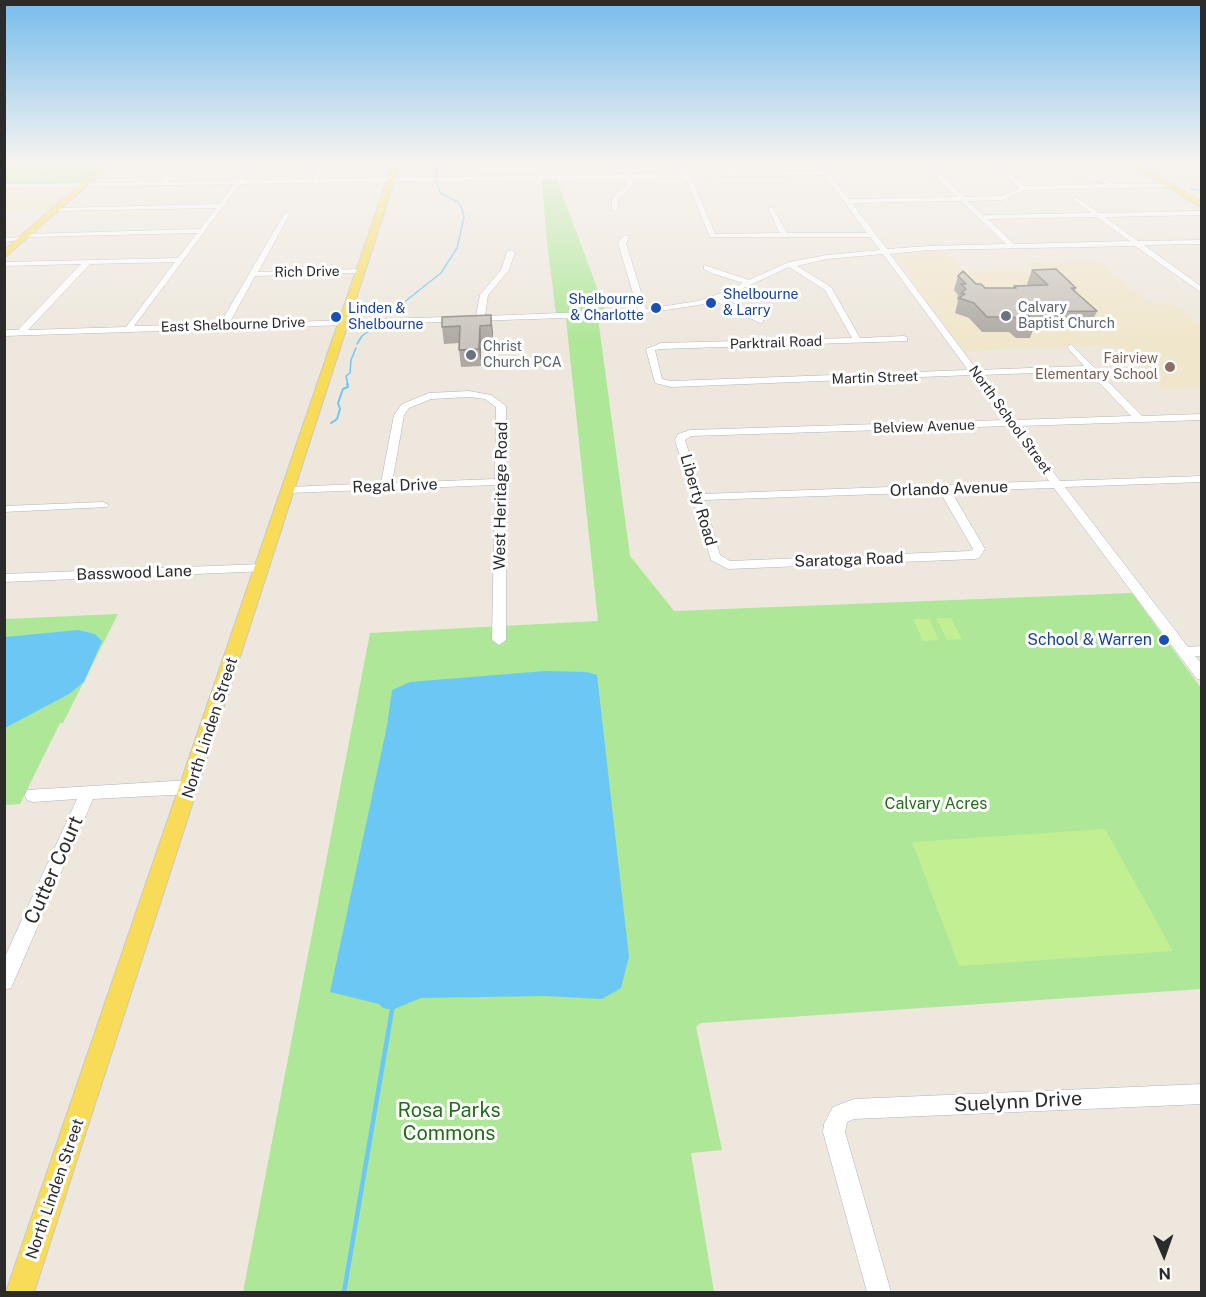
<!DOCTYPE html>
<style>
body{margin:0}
#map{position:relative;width:1206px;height:1297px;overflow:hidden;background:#eee7dd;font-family:"Public Sans",sans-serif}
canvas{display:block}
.frame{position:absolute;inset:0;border:6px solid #2b2b2b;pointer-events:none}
.north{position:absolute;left:1134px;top:1225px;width:60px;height:60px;-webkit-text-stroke:4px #fff;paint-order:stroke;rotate:178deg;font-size:16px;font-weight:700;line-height:24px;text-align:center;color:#2b2b2b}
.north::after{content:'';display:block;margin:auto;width:21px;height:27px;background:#2b2b2b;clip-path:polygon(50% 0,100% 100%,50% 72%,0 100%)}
</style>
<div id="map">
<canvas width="1206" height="1297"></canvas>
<div class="frame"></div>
<div class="north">N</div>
</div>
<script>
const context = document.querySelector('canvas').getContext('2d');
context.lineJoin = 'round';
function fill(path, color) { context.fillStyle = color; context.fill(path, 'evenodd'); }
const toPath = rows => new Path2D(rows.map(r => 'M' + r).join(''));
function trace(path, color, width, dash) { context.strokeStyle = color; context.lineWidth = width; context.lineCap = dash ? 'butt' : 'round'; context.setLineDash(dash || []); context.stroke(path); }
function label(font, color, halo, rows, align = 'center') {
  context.font = font + ' "Public Sans",sans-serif'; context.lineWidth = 6; context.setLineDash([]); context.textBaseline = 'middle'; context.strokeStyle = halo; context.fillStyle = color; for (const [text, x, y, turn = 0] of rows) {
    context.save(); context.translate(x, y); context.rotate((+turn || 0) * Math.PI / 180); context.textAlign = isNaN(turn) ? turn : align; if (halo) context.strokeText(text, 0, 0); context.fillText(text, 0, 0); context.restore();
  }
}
const education = toPath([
 [1145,163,1201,163,1201,180,1173,180],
 [4,187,71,187,74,188,49,211,5,211],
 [945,250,964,272,1037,271,1029,263,1098,261,1150,304,1171,303,1201,326,1201,388,1162,390,1116,345,964,351,894,255]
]);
const green = toPath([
 [28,163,104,163,82,182,76,184,5,186,4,167,24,166],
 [542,180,557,180,606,312,556,314,546,233],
 [598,318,630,556,674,611,1132,593,1201,688,1201,989,701,1023,696,1027,722,1150,691,1153,714,1292,243,1292,370,633,598,621,566,319],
 [118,614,63,723,60,723,20,804,5,805,5,619]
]);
const pitch = toPath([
 [60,163,94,163,74,181,38,181],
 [18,168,35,168,46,170,36,180,5,180,5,177],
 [936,618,951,618,962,639,947,640],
 [913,619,929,619,939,640,923,641],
 [1105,829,1173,951,959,966,912,842]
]);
const water = toPath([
 [78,630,95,634,102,641,84,682,69,694,5,728,5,637],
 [545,671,587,672,597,675,629,957,621,988,602,999,545,996,421,998,392,1010,383,1008,379,1004,330,992,387,726,392,690,410,682]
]);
const streamFar2 = toPath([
 [437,163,437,176],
 [1191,189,1202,191],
 [388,315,441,273,457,248,464,217,462,209,458,202,440,193,436,181],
 [357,344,362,336,378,324],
 [348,385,346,376,350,373,351,360,356,348]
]);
const streamFar1 = toPath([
 [331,423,337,419,340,409,338,403,343,389,348,387,347,384]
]);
const stream = toPath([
 [344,1292,392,1010]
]);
const minor = toPath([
 [178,163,185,163,168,182,237,180,250,163,256,163,243,180,312,179,321,163,327,163,318,179,625,174,622,163,628,163,631,174,683,173,679,163,685,163,689,173,822,171,819,167,822,165,849,199,957,197,922,163,929,163,964,197,1001,196,1020,188,990,163,997,163,1025,186,1108,184,1036,163,1047,163,1112,182,1112,184,1174,184,1172,187,1025,190,1002,200,968,201,983,215,1091,213,1074,200,1076,197,1099,213,1202,211,1202,215,1105,217,1138,241,1202,240,1202,244,1144,245,1202,287,1202,293,1135,246,928,250,890,254,977,370,1084,366,1067,347,1071,344,1142,416,1202,414,1202,420,1019,426,1060,481,1202,476,1202,482,1065,487,1188,647,1202,646,1202,656,1195,656,1202,664,1202,680,1197,679,1054,488,951,491,985,549,979,558,975,559,728,569,711,560,675,440,678,434,690,430,1004,420,971,375,671,387,655,383,646,349,661,343,852,338,825,290,789,267,722,298,763,318,763,322,760,323,715,301,699,305,626,316,4,336,4,330,18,330,81,264,4,266,4,262,178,258,197,233,28,237,26,234,200,229,216,208,57,211,55,208,219,204,234,184,4,188,4,184,161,182,178,163],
 [825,175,867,233,787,233,774,209,771,207,768,209,780,233,715,234,691,177,825,175],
 [685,177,710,237,870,237,880,250,827,255,789,262,749,280,704,265,704,269,711,273,743,283,724,292,698,301,646,309,626,243,629,237,625,235,618,243,638,310,485,316,488,295,509,270,515,252,511,250,507,252,501,270,480,295,476,316,229,324,255,276,360,273,364,271,360,269,258,272,290,214,287,212,284,214,220,324,134,326,240,184,625,178,627,185,612,199,612,209,615,211,618,209,618,199,633,185,631,178,685,177],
 [961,201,1006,244,928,246,887,249,852,203,961,201],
 [1096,217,1130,241,1014,244,988,219,1096,217],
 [883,254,968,370,671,381,662,379,655,350,661,349,907,341,907,337,904,336,860,338,831,287,797,266,827,259,883,254],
 [175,262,126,327,28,330,90,264,175,262],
 [1088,371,1131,416,1014,420,981,375,1088,371],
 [1009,426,1049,481,702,494,685,440,691,436,1009,426],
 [940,492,973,549,971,551,730,561,720,555,704,500,940,492],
 [4,238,22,237,26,239,4,242,4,238],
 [469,391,491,395,506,406,506,640,499,645,492,640,495,485,289,493,283,490,289,487,381,483,394,415,402,404,429,393,469,391],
 [469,397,485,399,496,407,495,479,392,483,404,415,409,408,431,399,469,397],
 [103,502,109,505,107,507,4,512,4,506,103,502],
 [263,564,269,568,267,571,4,582,4,574,263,564],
 [190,780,196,782,198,787,196,792,190,794,93,799,11,988,4,990,4,959,77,799,33,802,27,800,25,795,27,790,190,780],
 [1202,1084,1202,1104,854,1119,847,1122,845,1132,891,1292,867,1292,823,1132,824,1124,833,1107,854,1099,1202,1084]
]);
const major = toPath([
 [105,163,113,163,4,258,4,250,105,163],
 [393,163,400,163,34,1292,6,1292,393,163],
 [1127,163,1136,163,1202,202,1202,208,1127,163]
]);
const wall = toPath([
 [1032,270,1076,288,1075,291,1097,311,1090,326,1034,327,1030,338,1016,338,1009,332,982,332,969,318,955,313,958,301,957,299,958,295,954,290,958,276,985,288,1013,288,1014,286,1029,286,1027,284],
 [491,315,493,341,481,342,481,366,461,367,459,350,459,343,444,344,442,327]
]);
const shadedWall = toPath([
 [491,315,493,332,493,341,491,325],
 [480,326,481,342,481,366,479,349]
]);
const building = toPath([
 [1056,269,1076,288,1071,288,1097,311,1029,312,1031,315,1028,315,1035,323,1022,323,1014,317,987,317,974,303,959,298,965,294,961,293,966,289,961,284,966,284,958,276,963,271,976,284,981,284,985,288,1016,288,1014,286,1048,285,1032,270,1056,269],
 [491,315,491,325,480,326,479,349,459,350,460,326,442,327,442,317,491,315]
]);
const markers = [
 [711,303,6,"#1a4fb4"],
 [656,308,6,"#1a4fb4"],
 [1006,316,6,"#6b7280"],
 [336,317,6,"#1a4fb4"],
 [471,355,6,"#6b7280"],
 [1170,367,6,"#8d6e63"],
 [1164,640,6,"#1a4fb4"]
];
const farStreetnames = [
 ["Rich Drive",307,272,-1],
 ["East Shelbourne Drive",233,325,-2],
 ["Parktrail Road",776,343,-2],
 ["Martin Street",875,378,-2],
 ["North School Street",1010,420,54],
 ["Belview Avenue",924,427,-2]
];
const farTransitnames = [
 ["Shelbourne",723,295],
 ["& Larry",723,311],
 ["Shelbourne",644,300,"right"],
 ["& Charlotte",644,316,"right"],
 ["Linden &",348,309],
 ["Shelbourne",348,325]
];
const farWorshipnames = [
 ["Calvary",1018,308],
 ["Baptist Church",1018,324],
 ["Christ",483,347],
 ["Church PCA",483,363]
];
const farEducationnames = [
 ["Fairview",1158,359],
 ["Elementary School",1158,375]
];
const streetNames = [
 ["Regal Drive",395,486,-2],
 ["Orlando Avenue",949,489,-2],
 ["West Heritage Road",501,496,-89],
 ["Liberty Road",698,500,74],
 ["Saratoga Road",849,560,-2],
 ["Basswood Lane",134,573,-2],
 ["North Linden Street",210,728,-72],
 ["North Linden Street",55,1189,-71]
];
const transitNames = [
 ["School & Warren",1152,640]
];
const parkNames = [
 ["Calvary Acres",936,804]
];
const nearStreetnames = [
 ["Cutter Court",54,870,-66],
 ["Suelynn Drive",1018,1102,-3]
];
const nearParknames = [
 ["Rosa Parks",449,1111],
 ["Commons",449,1134]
];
fill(education, '#f0e6cb');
fill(green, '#ade797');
fill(pitch, '#c2ef92');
fill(water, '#6bc8f5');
trace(streamFar2, '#6bc8f5', 1.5);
trace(streamFar1, '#6bc8f5', 2);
trace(stream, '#6bc8f5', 4.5);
trace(minor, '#b1b2c0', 1);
trace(major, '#c8c8c8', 2);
fill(minor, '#fff');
fill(major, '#f8dc58');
fill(wall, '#ada9a2');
fill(shadedWall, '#8d8984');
fill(building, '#c9c4bc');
trace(building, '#8d8984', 1.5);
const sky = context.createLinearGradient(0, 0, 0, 345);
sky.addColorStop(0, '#76bced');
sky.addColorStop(0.47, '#f7f4f0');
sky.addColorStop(1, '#f7f4f000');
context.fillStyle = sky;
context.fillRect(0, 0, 1206, 345);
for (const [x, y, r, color] of markers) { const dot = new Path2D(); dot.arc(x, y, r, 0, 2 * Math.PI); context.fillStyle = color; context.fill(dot); trace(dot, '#fff', 2); }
label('14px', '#2b2b2b', '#fff', farStreetnames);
label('14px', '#164399', '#fff', farTransitnames, 'left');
label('14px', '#5b616d', '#fff', farWorshipnames, 'left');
label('14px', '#785e54', '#fff', farEducationnames, 'right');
label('16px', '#2b2b2b', '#fff', streetNames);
label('16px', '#164399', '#fff', transitNames, 'right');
label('16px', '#236d17', '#fff', parkNames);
label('20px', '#2b2b2b', '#fff', nearStreetnames);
label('20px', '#236d17', '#fff', nearParknames);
</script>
